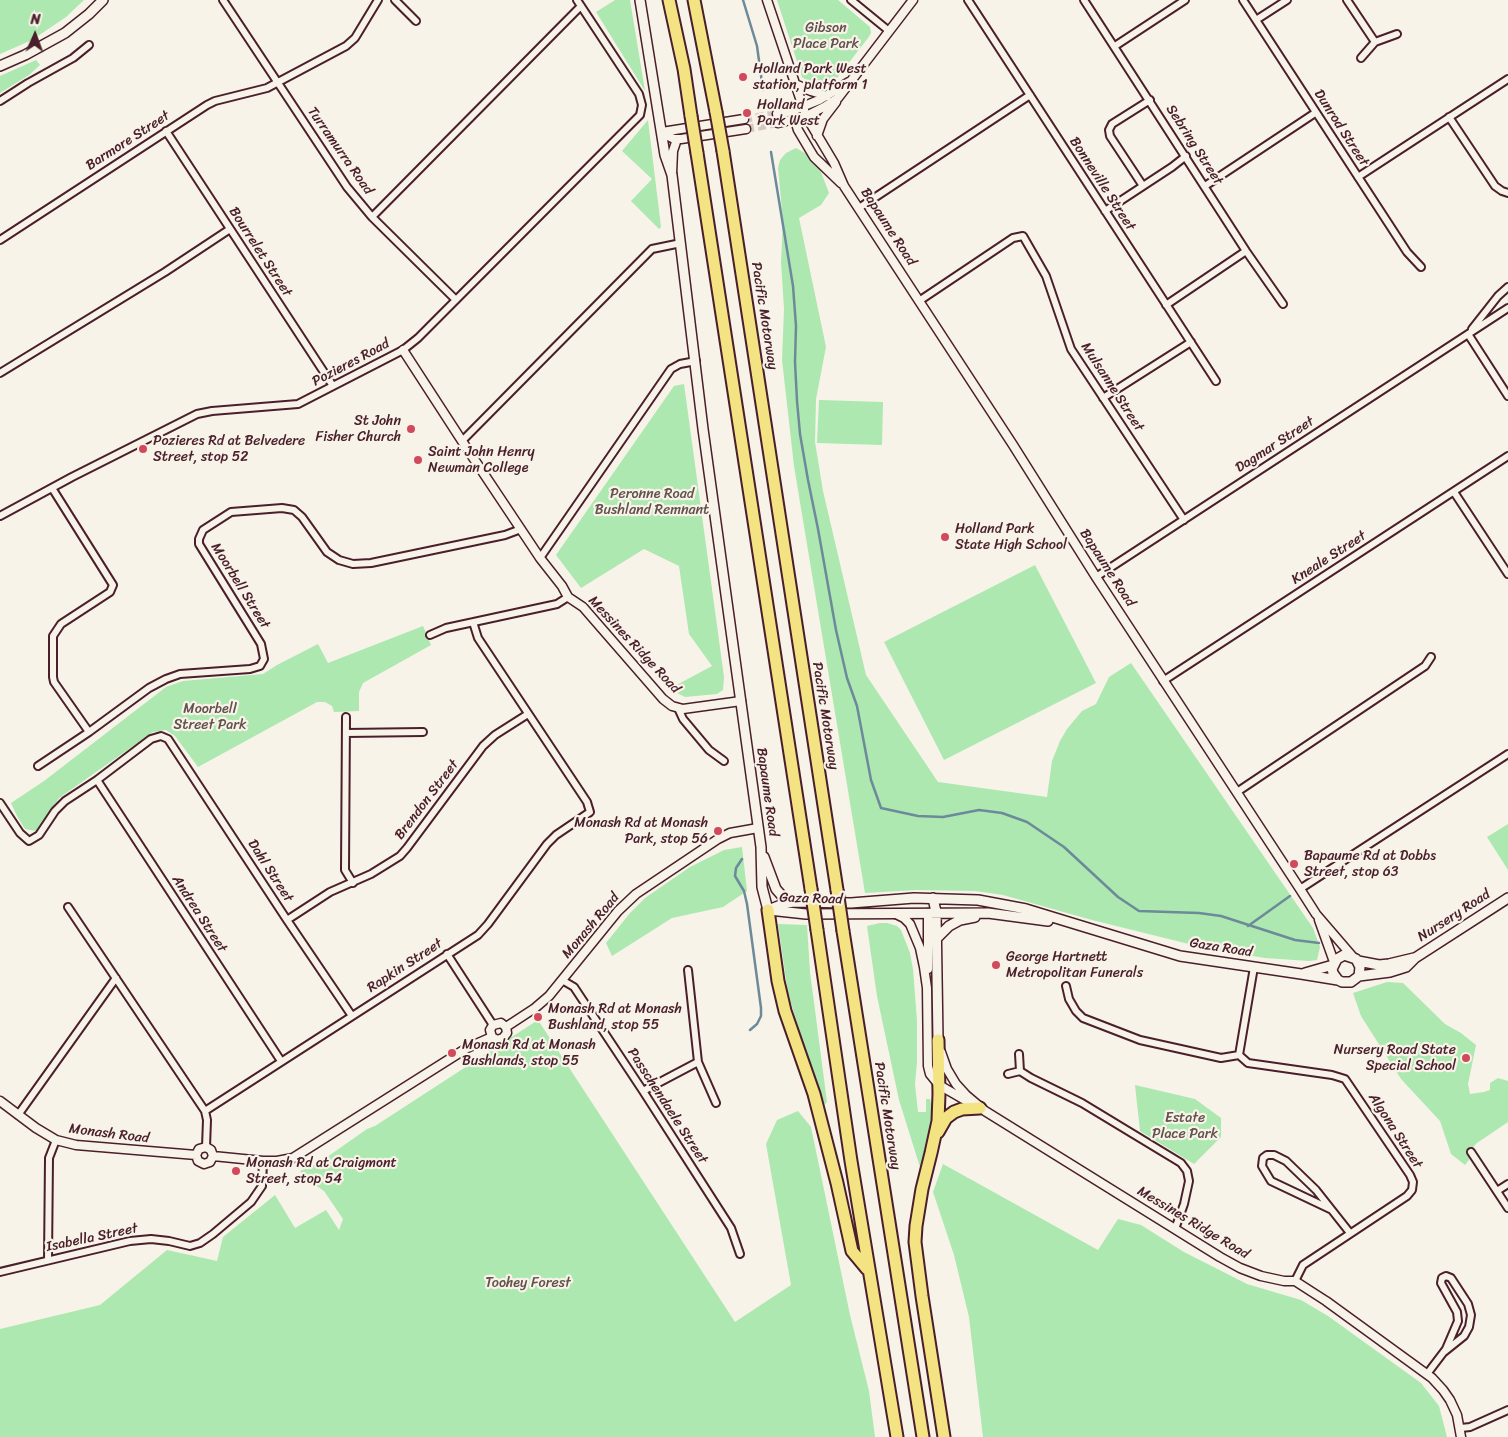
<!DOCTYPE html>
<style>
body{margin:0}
#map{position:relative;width:1508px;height:1437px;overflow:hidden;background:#f7f3e8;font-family:Sriracha,sans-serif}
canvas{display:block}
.north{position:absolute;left:10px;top:10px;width:50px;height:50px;-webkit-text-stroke:4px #f7f3e8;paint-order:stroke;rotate:2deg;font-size:14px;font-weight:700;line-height:20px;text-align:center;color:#4a1f2b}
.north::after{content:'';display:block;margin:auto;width:18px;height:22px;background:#4a1f2b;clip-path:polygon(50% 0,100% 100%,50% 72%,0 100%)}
</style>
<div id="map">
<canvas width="1508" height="1437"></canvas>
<div class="north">N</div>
</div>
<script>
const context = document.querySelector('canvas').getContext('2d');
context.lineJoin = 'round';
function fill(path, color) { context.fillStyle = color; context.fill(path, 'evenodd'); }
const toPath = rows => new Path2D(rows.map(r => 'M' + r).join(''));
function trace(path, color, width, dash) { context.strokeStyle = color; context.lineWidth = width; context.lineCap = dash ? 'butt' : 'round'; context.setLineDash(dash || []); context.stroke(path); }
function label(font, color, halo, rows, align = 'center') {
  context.font = font + ' Sriracha,sans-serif'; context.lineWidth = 4.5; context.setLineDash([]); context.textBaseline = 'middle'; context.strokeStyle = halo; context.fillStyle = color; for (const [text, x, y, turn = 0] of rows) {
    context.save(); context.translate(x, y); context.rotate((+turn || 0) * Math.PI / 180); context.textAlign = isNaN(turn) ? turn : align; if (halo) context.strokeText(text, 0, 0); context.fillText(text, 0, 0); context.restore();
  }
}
const green = toPath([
 [0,0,84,0,66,17,32,40,0,54],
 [615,0,630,0,645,91,596,12],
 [777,0,838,0,870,27,871,33,868,38,834,82,814,86,802,77],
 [36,60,40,65,29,75,0,93,0,76],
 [648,120,661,227,659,229,631,201,652,179,622,151],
 [796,148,810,156,821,172,829,193,821,205,799,218,826,347,816,399,815,442,823,491,866,675,938,782,1047,797,1052,761,1060,741,1067,729,1082,711,1096,704,1109,677,1131,663,1313,928,1320,947,1317,960,1309,961,1265,958,1205,948,1092,920,1003,895,975,891,916,890,865,893,794,466,782,360,784,309,781,262,783,221,778,168,780,160,786,153],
 [684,384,724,677,723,690,717,694,685,697,669,689,712,666,689,634,679,566,644,549,581,588,556,555,674,386],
 [819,400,883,402,882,445,817,443],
 [1035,565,1096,683,944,760,884,642],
 [423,626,431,645,363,683,359,692,359,711,334,712,332,706,325,702,317,702,198,767,175,736,166,730,153,732,59,798,36,831,25,829,17,816,11,803,44,781,166,687,183,681,263,674,277,665,318,644,328,663],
 [1508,824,1508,870,1487,837],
 [742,847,747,891,723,907,672,918,612,956,606,943,630,913,645,898,690,867,724,850],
 [880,923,887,923,897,926,901,930,910,953,913,969,917,1021,917,1062,915,1084,918,1112,926,1112,926,1099,930,1099,932,1109,929,1138,920,1167,899,1100,877,996,867,926],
 [778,924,807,925,810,972,827,1102,824,1105,800,1033,788,993],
 [1387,982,1403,983,1445,1024,1461,1033,1476,1045,1468,1084,1470,1094,1484,1092,1490,1090,1490,1083,1498,1078,1508,1081,1508,1122,1477,1143,1470,1150,1469,1160,1465,1165,1451,1154,1440,1121,1401,1079,1361,1016,1353,993],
 [538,1020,735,1322,791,1285,766,1144,777,1120,798,1111,811,1127,850,1315,869,1391,875,1437,0,1437,0,1329,100,1305,167,1250,217,1261,223,1237,275,1195,295,1228,326,1210,339,1230,343,1219,324,1191,305,1178,300,1171,320,1162,367,1129,375,1126],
 [1135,1085,1195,1099,1221,1118,1221,1137,1194,1164,1140,1131],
 [943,1164,1098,1250,1118,1219,1141,1225,1184,1252,1247,1284,1301,1300,1328,1316,1421,1383,1439,1406,1447,1437,983,1437,969,1317,954,1255,933,1192]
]);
const stream = toPath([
 [743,0,757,46,763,90],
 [771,152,793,286,796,326,795,362,797,401,800,434,808,480,818,529,836,630,847,678,857,706,871,780,881,808,918,816,943,817,979,810,1002,813,1027,822,1064,847,1118,897,1139,911,1199,913,1221,916,1295,940,1319,943],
 [742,859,736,868,735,876,744,891,747,904,761,1008,761,1016,757,1024,750,1030],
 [1248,926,1290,896]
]);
const tertiaryTunnel = toPath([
 [744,119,777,114],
 [746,129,778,123]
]);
const minor = toPath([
 [223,0,347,187,372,217,456,300],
 [395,0,416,21],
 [851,0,889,31],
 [968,0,1216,381],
 [1084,0,1246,251,1283,304],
 [1243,0,1407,252,1421,267],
 [1347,0,1375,42],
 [1256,20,1287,0],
 [1115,46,1185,0],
 [1361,58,1375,42,1397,34],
 [0,101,28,83,73,58,89,45],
 [1449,117,1495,186,1502,191,1508,193],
 [166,131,333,386],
 [1358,177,1508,79],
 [1143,186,1110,136,1109,130,1112,124,1150,100],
 [1205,186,1315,113],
 [859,208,1030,95],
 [1105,211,1172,167,1186,156],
 [372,217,581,6],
 [0,240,207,105,215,101,267,88,346,46,355,38,378,0],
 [919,301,1013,238,1023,236,1046,276,1071,349,1184,520],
 [1166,305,1246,251],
 [1472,329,1498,296,1508,287],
 [1468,334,1508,396],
 [0,373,165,272,230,229],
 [1103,398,1191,342],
 [462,441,652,249,681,243],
 [52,488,113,585,110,592,61,624,53,636,53,677,54,682,89,732],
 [1454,492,1508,574],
 [0,516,72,477,197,414,212,411,298,404,403,350,418,338,640,115,642,105,639,94,577,0],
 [540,558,671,369,680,364,696,361],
 [1096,577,1508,308],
 [430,635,446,628,557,604,568,597],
 [1163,681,1508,456],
 [678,708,683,719,709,750,724,761],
 [346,717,345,870,353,883],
 [346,733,423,732],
 [38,766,89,732,149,688,166,679,180,674,250,669,260,666,264,659,261,644,199,544,199,539,203,530,231,512,282,508,294,510,302,517,327,552,339,560,353,564,371,563,505,535,521,529],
 [97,780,281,1061],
 [1237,792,1425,666,1431,657],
 [0,803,20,833,29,841,39,835,55,811,65,801,97,780,151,739,161,736,168,739,287,920,352,1016],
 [1300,889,1508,754],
 [68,907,205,1111,207,1120,206,1147],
 [287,920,330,892,371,874,400,856,407,848,483,746,495,735,528,714],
 [447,954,493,1025],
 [688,970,698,1062,716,1103],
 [562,980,574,987,643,1091,731,1228,740,1254],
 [1066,986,1069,999,1076,1011,1083,1018,1140,1040,1221,1058,1239,1055],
 [1239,1055,1248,1063,1332,1075,1345,1079,1410,1175,1413,1182,1412,1190,1407,1196,1303,1265,1295,1281],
 [1239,1055,1254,967],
 [1020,1071,1031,1078,1082,1103,1181,1163,1187,1171,1189,1181,1184,1204,1175,1229],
 [1008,1074,1020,1071,1019,1054],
 [643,1091,698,1062],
 [205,1111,478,935,488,924,547,844,556,835,590,812,587,802,478,638,473,622],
 [18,1115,116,978],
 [1471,1152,1508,1208],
 [1497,1191,1508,1184],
 [1330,1209,1271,1181,1262,1166,1263,1158,1267,1155,1274,1155,1286,1161,1316,1190,1350,1233],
 [48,1260,49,1158,56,1140],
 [0,1272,130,1241,151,1239,169,1241,190,1246,200,1243,213,1234,251,1202,262,1186,263,1161],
 [1427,1374,1446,1349,1458,1321,1457,1312,1441,1283,1442,1278,1446,1276,1451,1278,1468,1304,1471,1315,1469,1327,1464,1336,1444,1352],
 [1461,1428,1470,1427,1508,1410]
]);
const tertiary = toPath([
 [767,0,806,116,834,163,844,186,1013,445,1096,577,1300,889,1316,914,1353,957],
 [795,84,811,91,827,96],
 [792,111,798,130,814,157,841,183],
 [777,114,792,111,819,100,849,82],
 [778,123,806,116,824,107,838,98,913,0],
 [662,132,744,119],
 [662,133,674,139,681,139,746,129],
 [817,136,823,119,836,102],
 [672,174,673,151,677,139],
 [403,350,462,441,540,558,562,586,568,597,583,607,663,699,672,706,683,709,741,701],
 [928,913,928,969],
 [896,914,904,918,910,924,920,948,924,967,927,988,928,1066,930,1074,939,1085,972,1104],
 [1319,920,1334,962],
 [506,1027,535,1008,549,996,618,911,636,894,718,839,730,833,758,828],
 [492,1037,490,1030,493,1025,501,1023,506,1027],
 [941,1052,947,1069,956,1084,966,1095,985,1111,1220,1257,1240,1268,1261,1276,1284,1281,1295,1281,1326,1301,1432,1378,1443,1390,1450,1400,1457,1415,1461,1437],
 [0,1101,36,1128,56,1140,76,1145,196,1155],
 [196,1155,198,1161,204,1164,210,1162,213,1156],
 [196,1155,199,1149,206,1147,211,1150,213,1156],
 [213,1156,263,1161,277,1161,293,1158,467,1048,492,1037,497,1040,503,1038,507,1033,506,1027]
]);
const secondary = toPath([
 [640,0,665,155,672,175,703,429,761,847,762,887,768,910],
 [0,66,25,55,65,33,89,14,103,0],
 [764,857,776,889,783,897,794,902],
 [933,898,936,912,938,1040],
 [768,910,786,903,795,902,851,903,914,898,978,900,1026,909,1180,956,1301,974,1338,980,1342,982,1351,982,1359,976,1360,967,1356,959,1344,955,1337,959,1332,969,1333,973,1338,980],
 [769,910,806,914,988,913,1048,921],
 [935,940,949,926,960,920,975,917],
 [1358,961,1379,965,1389,964,1414,958],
 [1305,973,1333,965],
 [1359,976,1390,972,1406,967,1415,958,1508,898]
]);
const motorway = toPath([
 [669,0,684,69,691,116],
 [694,0,716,112],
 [723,151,837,890],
 [697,153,811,889],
 [768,910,778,981,785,1011,814,1094,837,1183,852,1251,867,1269],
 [817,930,851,1161,897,1437],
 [843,931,923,1437],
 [938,1040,939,1094,938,1121,931,1153,922,1189,916,1226,915,1242,922,1296,944,1437],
 [938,1132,946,1118,954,1112,962,1109,980,1108]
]);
const motorwayBridge = toPath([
 [716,112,723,151],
 [691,116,697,153],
 [811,889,817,930],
 [837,890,843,931]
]);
const markers = [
 [743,77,5,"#d1495b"],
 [747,113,5,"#d1495b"],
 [411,429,5,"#d1495b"],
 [143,449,5,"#d1495b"],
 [418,460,5,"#d1495b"],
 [945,537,5,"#d1495b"],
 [718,831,5,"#d1495b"],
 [1294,864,5,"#d1495b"],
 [996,965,5,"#d1495b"],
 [538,1017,5,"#d1495b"],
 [452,1053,5,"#d1495b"],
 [1466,1058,5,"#d1495b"],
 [236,1171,5,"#d1495b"]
];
const parkNames = [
 ["Gibson",826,28],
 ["Place Park",826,44],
 ["Peronne Road",652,494],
 ["Bushland Remnant",652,510],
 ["Moorbell",210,709],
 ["Street Park",210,725],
 ["Estate",1185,1118],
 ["Place Park",1185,1134],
 ["Toohey Forest",528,1283]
];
const poiNames = [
 ["Holland Park West",753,69],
 ["station, platform 1",753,85],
 ["Holland",757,105],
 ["Park West",757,121],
 ["St John",401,421,"right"],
 ["Fisher Church",401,437,"right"],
 ["Pozieres Rd at Belvedere",153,441],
 ["Street, stop 52",153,457],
 ["Saint John Henry",428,452],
 ["Newman College",428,468],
 ["Holland Park",955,529],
 ["State High School",955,545],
 ["Monash Rd at Monash",708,823,"right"],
 ["Park, stop 56",708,839,"right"],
 ["Bapaume Rd at Dobbs",1304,856],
 ["Street, stop 63",1304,872],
 ["George Hartnett",1006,957],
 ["Metropolitan Funerals",1006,973],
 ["Monash Rd at Monash",548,1009],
 ["Bushland, stop 55",548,1025],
 ["Monash Rd at Monash",462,1045],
 ["Bushlands, stop 55",462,1061],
 ["Nursery Road State",1456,1050,"right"],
 ["Special School",1456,1066,"right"],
 ["Monash Rd at Craigmont",246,1163],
 ["Street, stop 54",246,1179]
];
const streetNames = [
 ["Dunrod Street",1341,128,57],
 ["Barmore Street",128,141,-33],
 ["Sebring Street",1194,145,57],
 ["Turramurra Road",340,151,55],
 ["Bonneville Street",1102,184,57],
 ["Bapaume Road",888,227,57],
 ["Bourrelet Street",260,252,57],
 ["Pacific Motorway",764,316,81],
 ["Pozieres Road",351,363,-28],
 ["Mulsanne Street",1112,387,57],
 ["Dagmar Street",1275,445,-33],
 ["Kneale Street",1329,558,-33],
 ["Bapaume Road",1107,568,57],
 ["Moorbell Street",240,586,58],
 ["Messines Ridge Road",634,645,47],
 ["Pacific Motorway",825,716,81],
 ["Bapaume Road",767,792,82],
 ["Brendon Street",427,800,-53],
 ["Dahl Street",270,871,57],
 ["Gaza Road",811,899,2],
 ["Andrea Street",199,914,57],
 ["Nursery Road",1454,916,-33],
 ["Monash Road",591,926,-50],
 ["Gaza Road",1221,948,9],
 ["Rapkin Street",405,966,-33],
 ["Passchendaele Street",667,1106,57],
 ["Pacific Motorway",887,1116,81],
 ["Algona Street",1395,1131,57],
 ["Monash Road",109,1134,7],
 ["Messines Ridge Road",1193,1223,31],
 ["Isabella Street",92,1238,-12]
];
fill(green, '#ace8af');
trace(stream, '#6d8a9a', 2.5);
trace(tertiaryTunnel, '#d4c9c2', 8, [8, 4]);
trace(minor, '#4a1f2b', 10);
trace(tertiary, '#4a1f2b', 11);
trace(secondary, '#4a1f2b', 12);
trace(motorway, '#4a1f2b', 15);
trace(minor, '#f7f3e8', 6);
trace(tertiary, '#f7f3e8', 8);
trace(secondary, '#f7f3e8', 9);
trace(motorway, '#f4e382', 11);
trace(motorwayBridge, '#4a1f2b', 15, []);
trace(motorwayBridge, '#f4e382', 11);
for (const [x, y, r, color] of markers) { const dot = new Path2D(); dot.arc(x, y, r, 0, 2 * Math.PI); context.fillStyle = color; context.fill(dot); trace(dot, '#f7f3e8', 2); }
label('14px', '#62514c', '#f7f3e8', parkNames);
label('14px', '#4a1f2b', '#f7f3e8', poiNames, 'left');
label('14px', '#4a1f2b', '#f7f3e8', streetNames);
</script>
